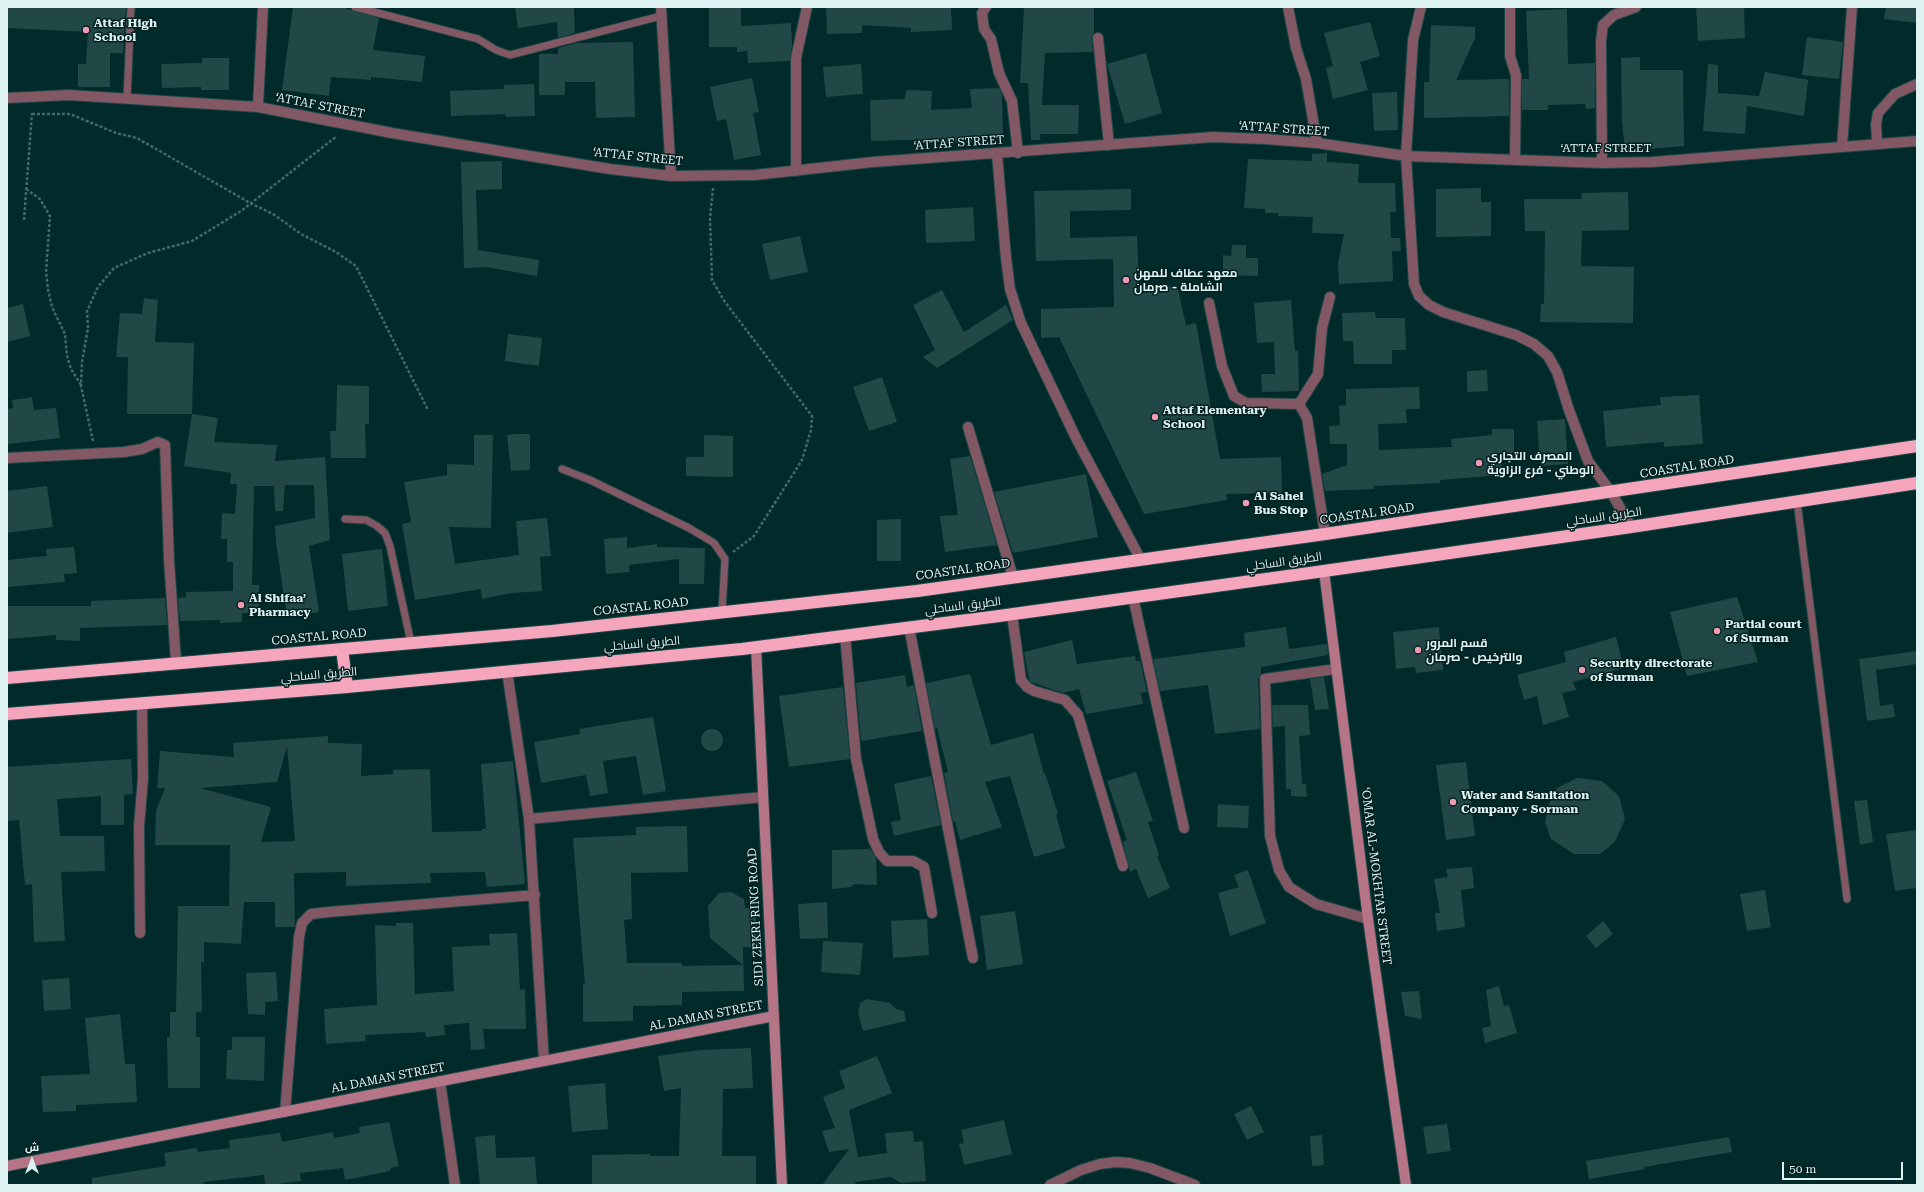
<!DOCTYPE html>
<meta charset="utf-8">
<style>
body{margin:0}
#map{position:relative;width:1924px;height:1192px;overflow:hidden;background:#012b2b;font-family:"Roboto Serif",Cairo,serif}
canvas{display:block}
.frame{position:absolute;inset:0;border:8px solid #ddf2f1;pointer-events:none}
.north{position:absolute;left:12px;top:1140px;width:40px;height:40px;-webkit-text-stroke:3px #032020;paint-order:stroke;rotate:0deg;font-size:11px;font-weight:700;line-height:16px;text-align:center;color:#ddf2f1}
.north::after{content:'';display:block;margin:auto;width:14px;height:18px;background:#ddf2f1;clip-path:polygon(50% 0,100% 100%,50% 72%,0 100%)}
.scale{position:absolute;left:1782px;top:1162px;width:121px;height:18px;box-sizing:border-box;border:2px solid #ddf2f1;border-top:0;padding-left:5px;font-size:12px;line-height:14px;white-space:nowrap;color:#ddf2f1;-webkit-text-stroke:3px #032020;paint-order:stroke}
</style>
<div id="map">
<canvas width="1924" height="1192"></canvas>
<div class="frame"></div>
<div class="north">ش</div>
<div class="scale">50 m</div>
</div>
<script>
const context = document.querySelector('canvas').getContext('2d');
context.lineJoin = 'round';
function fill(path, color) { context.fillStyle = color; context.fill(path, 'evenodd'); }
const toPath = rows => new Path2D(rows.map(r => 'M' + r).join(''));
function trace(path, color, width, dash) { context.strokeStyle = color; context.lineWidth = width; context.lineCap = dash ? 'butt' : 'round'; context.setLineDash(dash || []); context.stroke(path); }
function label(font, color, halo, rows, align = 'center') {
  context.font = font + ' "Roboto Serif",Cairo,serif'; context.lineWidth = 3; context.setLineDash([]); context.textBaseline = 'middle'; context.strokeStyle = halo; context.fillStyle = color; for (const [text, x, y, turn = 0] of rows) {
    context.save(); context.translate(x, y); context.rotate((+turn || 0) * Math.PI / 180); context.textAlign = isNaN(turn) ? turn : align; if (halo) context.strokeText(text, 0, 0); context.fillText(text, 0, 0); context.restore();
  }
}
const building = toPath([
 [7,7,126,7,123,53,110,53,110,87,78,87,78,64,86,64,88,32,7,28],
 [293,7,341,7,379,18,373,50,425,56,422,82,371,77,371,80,331,77,329,96,282,90],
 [515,7,574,7,575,33,558,38,557,22,518,28],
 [709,7,741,7,741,26,791,23,792,45,790,61,748,63,747,51,737,52,737,47,709,47],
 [826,7,951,7,952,30,911,32,911,28,862,25,862,33,827,34],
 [1024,7,1094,7,1094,33,1092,39,1093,52,1045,53,1042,105,1079,105,1078,134,1040,134,1040,140,1031,140,1028,83,1020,83],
 [1696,7,1744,7,1745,38,1698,41],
 [1886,7,1917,7,1917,23,1884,19],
 [1567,9,1568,64,1595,63,1595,108,1586,109,1585,104,1548,105,1548,110,1522,110,1522,79,1529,79,1526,11],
 [1370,22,1380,56,1360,62,1368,90,1333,99,1326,68,1333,66,1324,33],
 [1431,25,1475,27,1475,38,1456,80,1509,79,1509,116,1424,118,1424,82,1429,82],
 [1807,37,1843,42,1839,79,1802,75],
 [633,42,635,117,596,118,595,82,565,82,565,95,539,95,539,54,558,54,558,48,576,43],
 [1146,53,1162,113,1125,124,1107,64],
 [1640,57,1640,70,1683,70,1684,146,1625,151,1622,121,1621,58],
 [202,58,229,58,229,90,201,90,201,87,162,88,161,64,202,63],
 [861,64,863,94,826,97,823,67],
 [1708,64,1718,65,1718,93,1759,96,1765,72,1808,80,1804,116,1747,106,1745,134,1703,131],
 [752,78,759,112,753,113,761,155,734,160,726,119,717,121,710,87],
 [534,84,535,116,506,117,505,114,451,116,450,91,504,89,504,85],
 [999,88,1002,94,1003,136,971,138,972,142,939,143,939,139,871,141,870,100,905,99,906,90,932,91,931,110,972,108,970,89],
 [1397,92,1398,130,1374,131,1372,93],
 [1327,153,1327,162,1359,164,1358,183,1395,183,1396,212,1390,212,1391,238,1400,238,1401,251,1392,251,1393,281,1339,284,1338,263,1344,234,1312,233,1313,217,1278,216,1278,213,1265,213,1265,209,1244,208,1248,159,1312,161,1312,154],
 [502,161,502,189,476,190,478,250,539,260,537,276,486,267,464,268,461,162],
 [1481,188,1481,202,1491,202,1491,236,1436,237,1436,189],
 [1131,189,1131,210,1070,211,1070,238,1137,236,1139,292,1177,285,1186,325,1196,323,1220,459,1281,457,1282,493,1226,494,1227,500,1144,514,1059,337,1041,338,1041,309,1114,307,1113,259,1036,261,1034,191],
 [1628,192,1629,230,1582,231,1581,266,1634,267,1633,323,1540,322,1541,304,1544,304,1545,231,1525,231,1524,199,1582,199,1581,193],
 [973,207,975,241,926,243,925,210],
 [800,236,808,272,770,280,762,244],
 [1232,245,1246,245,1246,258,1258,258,1258,276,1223,275,1223,255,1231,256],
 [942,290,964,332,1006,305,1013,320,937,368,923,357,935,350,913,305],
 [144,298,158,300,155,342,194,343,192,414,127,414,128,357,116,357,120,313,142,314],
 [1291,300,1295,351,1298,351,1299,391,1262,392,1261,374,1275,374,1274,342,1257,343,1254,303],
 [23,304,30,336,7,342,7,308],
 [1375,312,1376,318,1405,318,1406,350,1392,350,1392,364,1354,364,1353,341,1343,341,1342,313],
 [508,334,542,338,539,366,505,361],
 [1487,370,1488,391,1467,392,1467,371],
 [882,377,897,422,869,431,853,387],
 [337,385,369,386,369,424,365,424,366,458,331,458,330,431,336,431],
 [1419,387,1420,409,1406,409,1407,423,1378,424,1379,450,1452,447,1451,439,1492,435,1492,429,1514,429,1514,453,1500,453,1502,475,1440,480,1440,483,1374,486,1374,489,1325,491,1322,474,1347,465,1347,444,1330,444,1329,426,1340,425,1339,406,1346,405,1346,389],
 [1699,395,1703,444,1664,447,1664,442,1606,447,1603,411,1661,405,1660,397],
 [32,397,34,410,56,408,60,438,7,444,7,409,13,408,12,400],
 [192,414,218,418,214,442,277,445,275,461,325,457,330,540,309,546,319,612,287,617,276,542,275,526,315,518,314,485,285,485,283,511,275,511,274,486,254,486,252,585,259,585,259,607,250,607,250,613,242,613,242,622,220,623,220,620,180,621,178,598,186,597,186,592,233,591,233,562,227,562,227,539,221,539,222,513,235,514,237,484,230,484,231,473,184,466],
 [1565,419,1568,464,1540,466,1537,421],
 [516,434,530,434,530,470,511,471,507,435],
 [474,435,493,435,491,528,449,527,455,564,519,555,516,521,547,518,551,556,540,557,542,591,511,593,482,599,481,589,415,600,402,524,411,522,404,482,447,475,447,464,474,465],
 [704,435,733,436,733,477,686,476,686,457,704,457],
 [970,456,997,545,945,552,940,516,958,515,950,459],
 [1086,474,1098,537,1013,553,994,492],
 [47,486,53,527,7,533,7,491],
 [901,519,901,561,877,561,877,520],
 [627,537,627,548,657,544,657,547,705,548,704,584,679,584,679,559,629,565,630,572,606,574,604,539],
 [74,547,77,573,64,574,65,582,7,587,7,560,47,556,46,549],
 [382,549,388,606,348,611,342,554],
 [1737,597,1758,662,1687,676,1670,612],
 [165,598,167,625,80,628,80,641,56,640,56,635,7,639,7,606,91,606,91,601],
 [1286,627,1289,649,1327,644,1328,655,1261,667,1261,674,1258,679,1260,729,1215,734,1208,685,1160,691,1153,659,1245,647,1244,633],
 [1439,627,1443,670,1416,673,1415,667,1396,669,1393,632],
 [1616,637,1624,668,1573,682,1576,690,1562,693,1569,717,1543,725,1537,696,1524,700,1517,675,1566,662,1564,652],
 [1072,640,1077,664,1135,656,1136,661,1140,661,1147,692,1141,693,1143,704,1086,714,1079,689,1063,693,1031,682,1029,679,1024,652],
 [1917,651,1917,664,1876,670,1880,706,1893,704,1895,717,1867,721,1859,659],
 [970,674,991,745,1033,733,1044,774,1045,773,1058,814,1056,815,1065,848,1034,857,1010,776,985,782,1002,827,960,840,955,821,953,822,944,773,948,772,937,728,935,729,926,683],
 [905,675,907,687,914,685,922,731,861,741,856,683],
 [1324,677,1329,709,1315,710,1310,679],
 [843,687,850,759,789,767,779,696],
 [1272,705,1308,705,1310,735,1299,736,1302,784,1306,784,1307,797,1291,796,1291,789,1286,789,1285,726,1273,727],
 [653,717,666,791,643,795,636,756,603,761,608,793,590,796,586,775,541,783,534,742,580,734,579,729],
 '701 740a11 11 0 1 1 22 0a11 11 0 1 1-22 0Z',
 [328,736,328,743,362,744,361,776,393,774,393,770,430,769,432,832,482,831,482,829,486,829,481,764,513,761,525,884,487,887,485,872,430,873,431,883,346,886,346,872,294,873,295,927,275,927,275,902,244,902,241,944,204,942,204,962,201,962,202,1012,196,1012,196,1037,200,1037,200,1088,168,1088,167,1037,170,1037,170,1012,176,1012,178,906,229,906,230,845,155,845,156,811,165,788,157,788,160,751,234,757,233,743],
 [287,746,295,841,261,842,271,807,200,788,277,782],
 [131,759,133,794,124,795,124,825,101,825,101,796,57,799,60,836,104,836,105,871,61,872,65,941,34,942,32,884,25,885,19,820,7,821,7,767],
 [1466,762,1475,836,1446,840,1436,765],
 [1136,772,1153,821,1148,822,1159,855,1157,856,1170,888,1148,898,1136,869,1130,872,1123,842,1127,840,1107,781],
 [931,776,941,825,894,836,891,822,901,820,894,784],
 [1577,778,1602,781,1619,796,1625,819,1615,842,1600,854,1574,854,1551,839,1545,822,1548,806,1557,788],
 [1867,800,1873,842,1860,845,1854,801],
 [1218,804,1249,806,1248,828,1217,827],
 [687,826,688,872,631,873,632,919,624,920,627,963,682,963,682,966,743,965,710,938,708,906,719,893,731,892,744,899,745,908,755,908,759,948,743,947,744,991,682,992,682,1005,633,1006,633,1021,583,1022,583,984,585,984,573,838,636,835,636,827],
 [1917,830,1917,888,1895,891,1886,834],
 [870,849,876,858,877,885,854,884,851,887,832,889,832,850],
 [1472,867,1474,888,1461,890,1465,927,1437,931,1435,913,1440,913,1434,879,1448,877,1446,869],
 [1248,870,1266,923,1230,936,1218,893,1239,887,1234,875],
 [1765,890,1771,927,1747,931,1740,894],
 [827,902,828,938,800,939,798,904],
 [1015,911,1023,964,987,970,980,916],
 [927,919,929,955,893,958,891,921],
 [1603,921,1613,934,1596,948,1586,936],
 [396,923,413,923,415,994,454,991,452,947,490,945,489,934,517,933,520,990,525,989,526,1029,483,1029,485,1049,471,1050,469,1023,444,1025,445,1035,426,1037,425,1032,365,1035,366,1041,326,1044,324,1009,377,1005,375,925,396,926],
 [823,941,863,943,860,975,821,972],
 [276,972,278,1001,265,1002,265,1015,248,1014,246,973],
 [69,978,71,1009,44,1011,42,980],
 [1499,986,1504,1006,1509,1005,1517,1033,1485,1043,1482,1028,1491,1026,1486,990],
 [1419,991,1422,1019,1405,1016,1401,992],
 [867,999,890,1003,896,1009,904,1011,906,1021,863,1031,858,1013,860,1003],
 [120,1014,125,1064,135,1064,137,1102,76,1105,76,1111,43,1112,41,1076,90,1074,85,1018],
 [232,1037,265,1037,264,1081,226,1079,227,1050,232,1050],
 [751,1048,753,1088,723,1089,722,1156,756,1156,756,1185,592,1185,592,1155,650,1154,650,1156,679,1156,681,1088,664,1091,658,1056,701,1050],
 [877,1056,892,1093,849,1110,858,1157,887,1153,885,1133,913,1131,914,1142,923,1141,926,1181,901,1183,891,1177,855,1182,856,1185,822,1185,849,1149,829,1152,822,1131,835,1128,823,1097,845,1088,839,1071],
 [605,1083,608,1129,572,1132,568,1086],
 [1251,1106,1264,1132,1247,1140,1234,1114],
 [1004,1120,1012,1154,964,1165,959,1144,964,1143,961,1130],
 [389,1122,399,1166,391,1168,390,1171,345,1180,343,1168,300,1173,301,1181,270,1185,265,1185,264,1175,203,1182,204,1185,92,1185,92,1178,166,1166,164,1153,197,1148,198,1152,230,1148,229,1140,280,1133,282,1142,333,1132,334,1138,360,1133,359,1127],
 [1447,1124,1451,1151,1427,1154,1423,1127],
 [495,1135,496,1158,535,1157,537,1185,480,1185,475,1137],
 [1322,1135,1324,1165,1312,1166,1310,1136],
 [1729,1137,1732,1152,1644,1167,1645,1169,1589,1179,1586,1161]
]);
const path = toPath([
 [32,114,70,114,116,133,137,138,250,203,273,214,301,234,336,252,356,266,428,410],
 [713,188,710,218,712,280,725,302,812,416,811,430,802,460,754,536,733,552],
 [26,189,40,199,50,216,46,272,48,289,52,307,65,334,67,356,71,369,81,385],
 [24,220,32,113],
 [93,441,81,386,82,362,88,328,87,311,98,287,114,268,148,253,192,241,241,211,337,136]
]);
const lane = toPath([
 [355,7,478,39,496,50,510,55,661,16],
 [127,99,131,7],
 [562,469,590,480,689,528,714,543,725,559,722,612],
 [1797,501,1847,899],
 [345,519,366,520,377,526,385,533,390,546,411,643]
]);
const street = toPath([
 [661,7,671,176],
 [986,7,982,13,984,29,991,39,999,73,1012,101,1018,153],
 [1288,7,1296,48,1306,79,1317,143],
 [1421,7,1413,40,1406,156,1414,284,1419,296,1429,305,1443,312,1516,335,1534,344,1548,356,1557,372,1569,410,1588,461,1611,492,1631,527],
 [1510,7,1510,56,1516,75,1515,160],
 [1098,38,1109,145],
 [7,98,69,95,258,107,392,133,518,154,610,169,671,176,755,175,873,162,1213,137,1265,139,1317,143,1406,156,1602,163,1652,162,1917,141],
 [258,107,263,7],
 [1877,143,1876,124,1878,113,1895,94,1917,84],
 [1842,147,1852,7],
 [997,154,1006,258,1010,289,1021,323,1077,440,1141,560],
 [1602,163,1601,41,1603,25,1614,15,1636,7],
 [796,171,796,58,807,7],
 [1209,303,1222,366,1234,396,1246,403,1299,404,1307,418,1325,534],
 [1299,404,1318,374,1322,328,1330,297],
 [968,427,1013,577],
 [7,458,124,452,142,449,158,442,165,445,169,560,176,662],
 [1133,597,1184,828],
 [1012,614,1021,680,1027,687,1034,691,1065,700,1078,715,1123,866],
 [909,627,973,958],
 [845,635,856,759,873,839,879,852,887,861,913,861,924,867,932,913],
 [1336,669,1265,679,1270,836,1279,870,1289,887,1316,904,1368,919],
 [507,671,529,819,544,1061],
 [529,819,763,797],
 [140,933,139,827,143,778,142,704],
 [440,1081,455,1185],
 [285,1112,299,937,302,923,311,914,329,912,535,895],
 [1050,1185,1081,1170,1100,1164,1116,1162,1130,1163,1150,1168,1195,1185]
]);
const secondary = toPath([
 [1324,571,1368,919,1406,1185],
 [756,647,782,1185],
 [7,1166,774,1016]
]);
const highway = toPath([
 [342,649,347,687],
 [7,678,552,631,917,591,1325,534,1917,446],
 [7,714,347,687,742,649,999,616,1324,571,1631,527,1917,483]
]);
const markers = [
 [86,30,4,"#f19ab3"],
 [1126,280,4,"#f19ab3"],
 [1155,417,4,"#f19ab3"],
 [1479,463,4,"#f19ab3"],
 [1246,503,4,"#f19ab3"],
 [241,605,4,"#f19ab3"],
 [1717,631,4,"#f19ab3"],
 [1418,650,4,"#f19ab3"],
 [1582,670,4,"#f19ab3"],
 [1453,802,4,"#f19ab3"]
];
const poiNames = [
 ["Attaf High",94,23],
 ["School",94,37],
 ["معهد عطاف للمهن",1134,273],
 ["الشاملة - صرمان",1134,287],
 ["Attaf Elementary",1163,410],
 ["School",1163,424],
 ["المصرف التجاري",1487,456],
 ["الوطني - فرع الزاوية",1487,470],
 ["Al Sahel",1254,496],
 ["Bus Stop",1254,510],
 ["Al Shifaa’",249,598],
 ["Pharmacy",249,612],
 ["Partial court",1725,624],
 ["of Surman",1725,638],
 ["قسم المرور",1426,643],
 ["والترخيص - صرمان",1426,657],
 ["Security directorate",1590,663],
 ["of Surman",1590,677],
 ["Water and Sanitation",1461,795],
 ["Company - Sorman",1461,809]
];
const streetNames = [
 ["‘ATTAF STREET",320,106,11],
 ["‘ATTAF STREET",1284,129,4],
 ["‘ATTAF STREET",959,143,-4],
 ["‘ATTAF STREET",1606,148],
 ["‘ATTAF STREET",638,157,6],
 ["COASTAL ROAD",1687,467,-9],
 ["COASTAL ROAD",1367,514,-8],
 ["الطريق الساحلي",1604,517,-8],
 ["الطريق الساحلي",1284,562,-8],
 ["COASTAL ROAD",963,570,-8],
 ["الطريق الساحلي",963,606,-7],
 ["COASTAL ROAD",641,607,-6],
 ["COASTAL ROAD",319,637,-5],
 ["الطريق الساحلي",642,644,-5],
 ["الطريق الساحلي",319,675,-5],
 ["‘OMAR AL-MOKHTAR STREET",1376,876,83],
 ["SIDI ZEKRI RING ROAD",756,917,-93],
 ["AL DAMAN STREET",706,1016,-11],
 ["AL DAMAN STREET",388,1078,-11]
];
fill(building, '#214847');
trace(lane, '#204747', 9);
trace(street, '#204747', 12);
trace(secondary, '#204747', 12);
trace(highway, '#204747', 14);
trace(path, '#456868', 2.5, [3, 2]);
trace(lane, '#815863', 7);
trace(street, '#815863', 10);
trace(secondary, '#b57587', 10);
trace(highway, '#f6a6bc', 12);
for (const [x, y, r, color] of markers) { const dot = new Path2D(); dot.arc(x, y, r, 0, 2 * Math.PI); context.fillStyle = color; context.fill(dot); trace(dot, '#032020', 1.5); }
label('bold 12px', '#ddf2f1', '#032020', poiNames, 'left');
label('12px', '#ddf2f1', '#032020', streetNames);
</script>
